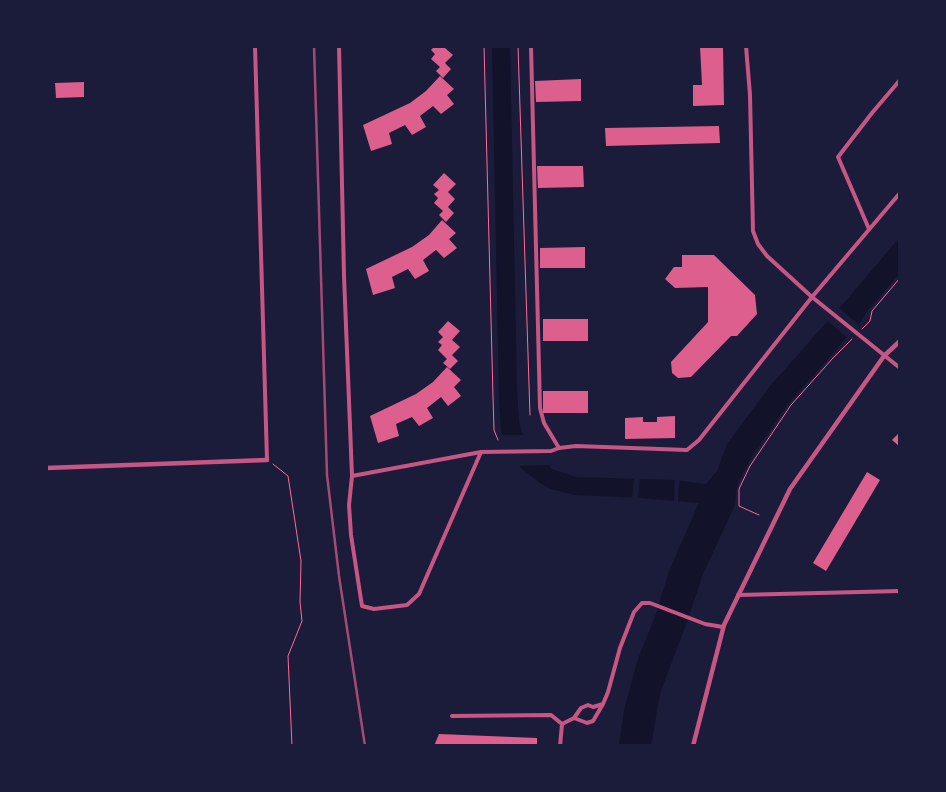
<!DOCTYPE html>
<style>
body{margin:0}
#map{position:relative;width:946px;height:792px;overflow:hidden;background:#1b1b3a;font-family:Arial,sans-serif}
canvas{display:block}
.frame{position:absolute;inset:0;border:48px solid #1b1b3a;pointer-events:none}
</style>
<div id="map">
<canvas width="946" height="792"></canvas>
<div class="frame"></div>
</div>
<script>
const context = document.querySelector('canvas').getContext('2d');
context.lineJoin = 'round';
function fill(path, color) { context.fillStyle = color; context.fill(path, 'evenodd'); }
const toPath = rows => new Path2D(rows.map(r => 'M' + r).join(''));
function trace(path, color, width, dash) { context.strokeStyle = color; context.lineWidth = width; context.lineCap = dash ? 'butt' : 'round'; context.setLineDash(dash || []); context.stroke(path); }
const water = toPath([
 [492,46,510,46,517,389,519,422,522,433,552,469,575,477,673,480,706,484,717,471,727,444,770,386,850,296,900,237,900,273,867,311,862,320,789,403,754,453,739,480,736,492,735,505,703,574,686,625,660,693,651,746,619,746,624,710,638,659,656,614,669,571,699,503,640,498,575,495,551,489,540,483,521,468,501,432,499,396]
]);
const pier = toPath([
 [837,306,860,326,849,339,825,319],
 [500,435,527,435,552,465,517,466],
 [634,477,640,477,638,500,632,499],
 [675,478,679,479,678,504,674,503]
]);
const building = toPath([
 [435,46,447,46,445,48,453,55,445,63,451,69,443,78,436,71,440,67,431,59,435,54,431,50],
 [700,46,723,46,724,105,693,106,693,85,702,85],
 [440,76,454,89,447,95,454,104,441,114,433,106,420,116,426,127,412,135,405,125,389,133,392,144,371,151,363,125,410,103,426,91],
 [581,79,581,101,536,102,535,81],
 [84,82,84,97,56,98,55,83],
 [719,126,720,143,606,146,605,128],
 [537,166,583,166,584,187,538,188],
 [444,173,456,184,448,192,455,199,448,207,454,213,446,222,439,215,443,211,434,203,438,198,434,194,439,190,433,185],
 [442,220,456,233,449,239,457,248,444,258,436,250,423,260,429,271,415,279,408,269,392,277,395,288,373,295,366,269,412,247,429,235],
 [585,247,585,268,540,268,540,248],
 [682,255,714,255,755,295,757,314,737,336,731,336,691,377,678,378,672,373,671,362,708,322,708,287,675,288,665,279,674,267,682,267],
 [543,319,588,319,588,341,543,341],
 [448,321,460,331,452,340,460,347,452,355,458,361,450,369,443,363,447,359,438,350,442,345,438,342,443,337,438,332],
 [447,367,461,380,454,387,461,396,448,406,441,397,427,408,433,418,419,426,412,417,396,424,399,436,378,443,370,416,416,394,433,382],
 [543,391,588,391,588,413,543,413],
 [675,416,675,438,625,439,625,418,643,417,643,422,657,422,657,417],
 [900,432,900,447,892,440],
 [867,472,880,480,826,571,813,563],
 [439,734,537,738,537,746,434,746]
]);
const path = toPath([
 [484,46,493,397,494,430,498,440],
 [518,46,530,415],
 [862,329,870,321,872,311,900,278],
 [273,464,288,476,301,561,300,602,302,621,288,656,292,746],
 [759,515,739,506,739,489,750,466,791,405,833,358,852,339]
]);
const minor = toPath([
 [255,46,267,460],
 [339,46,344,276,352,476,349,505,351,535,362,606,374,609,407,605,419,594,481,452],
 [531,46,540,408,544,423,559,448],
 [746,46,750,95,753,231,758,244,767,256,812,297,900,368],
 [869,229,838,157,872,113,900,80],
 [352,476,481,452,551,451,559,448,576,446,687,450,699,440,812,297,900,193],
 [738,595,900,591],
 [603,704,608,692,620,648,634,612,642,603,650,603,705,624,723,627],
 [603,704,593,721,587,723,574,718,581,708,588,705,593,707,603,704],
 [452,716,551,715,562,724],
 [562,724,574,718],
 [560,746,562,724]
]);
const tertiary = toPath([
 [46,468,267,460],
 [693,746,724,625,790,489,884,356,900,341]
]);
const rail = toPath([
 [314,46,327,475,339,576,365,746]
]);
fill(water, '#12122b');
fill(pier, '#1b1b3a');
fill(building, '#dd5f8e');
trace(path, '#ff6b9d', 1);
trace(minor, '#c65784', 4);
trace(tertiary, '#c65784', 4.5);
trace(rail, '#a44b75', 2.5);
</script>
